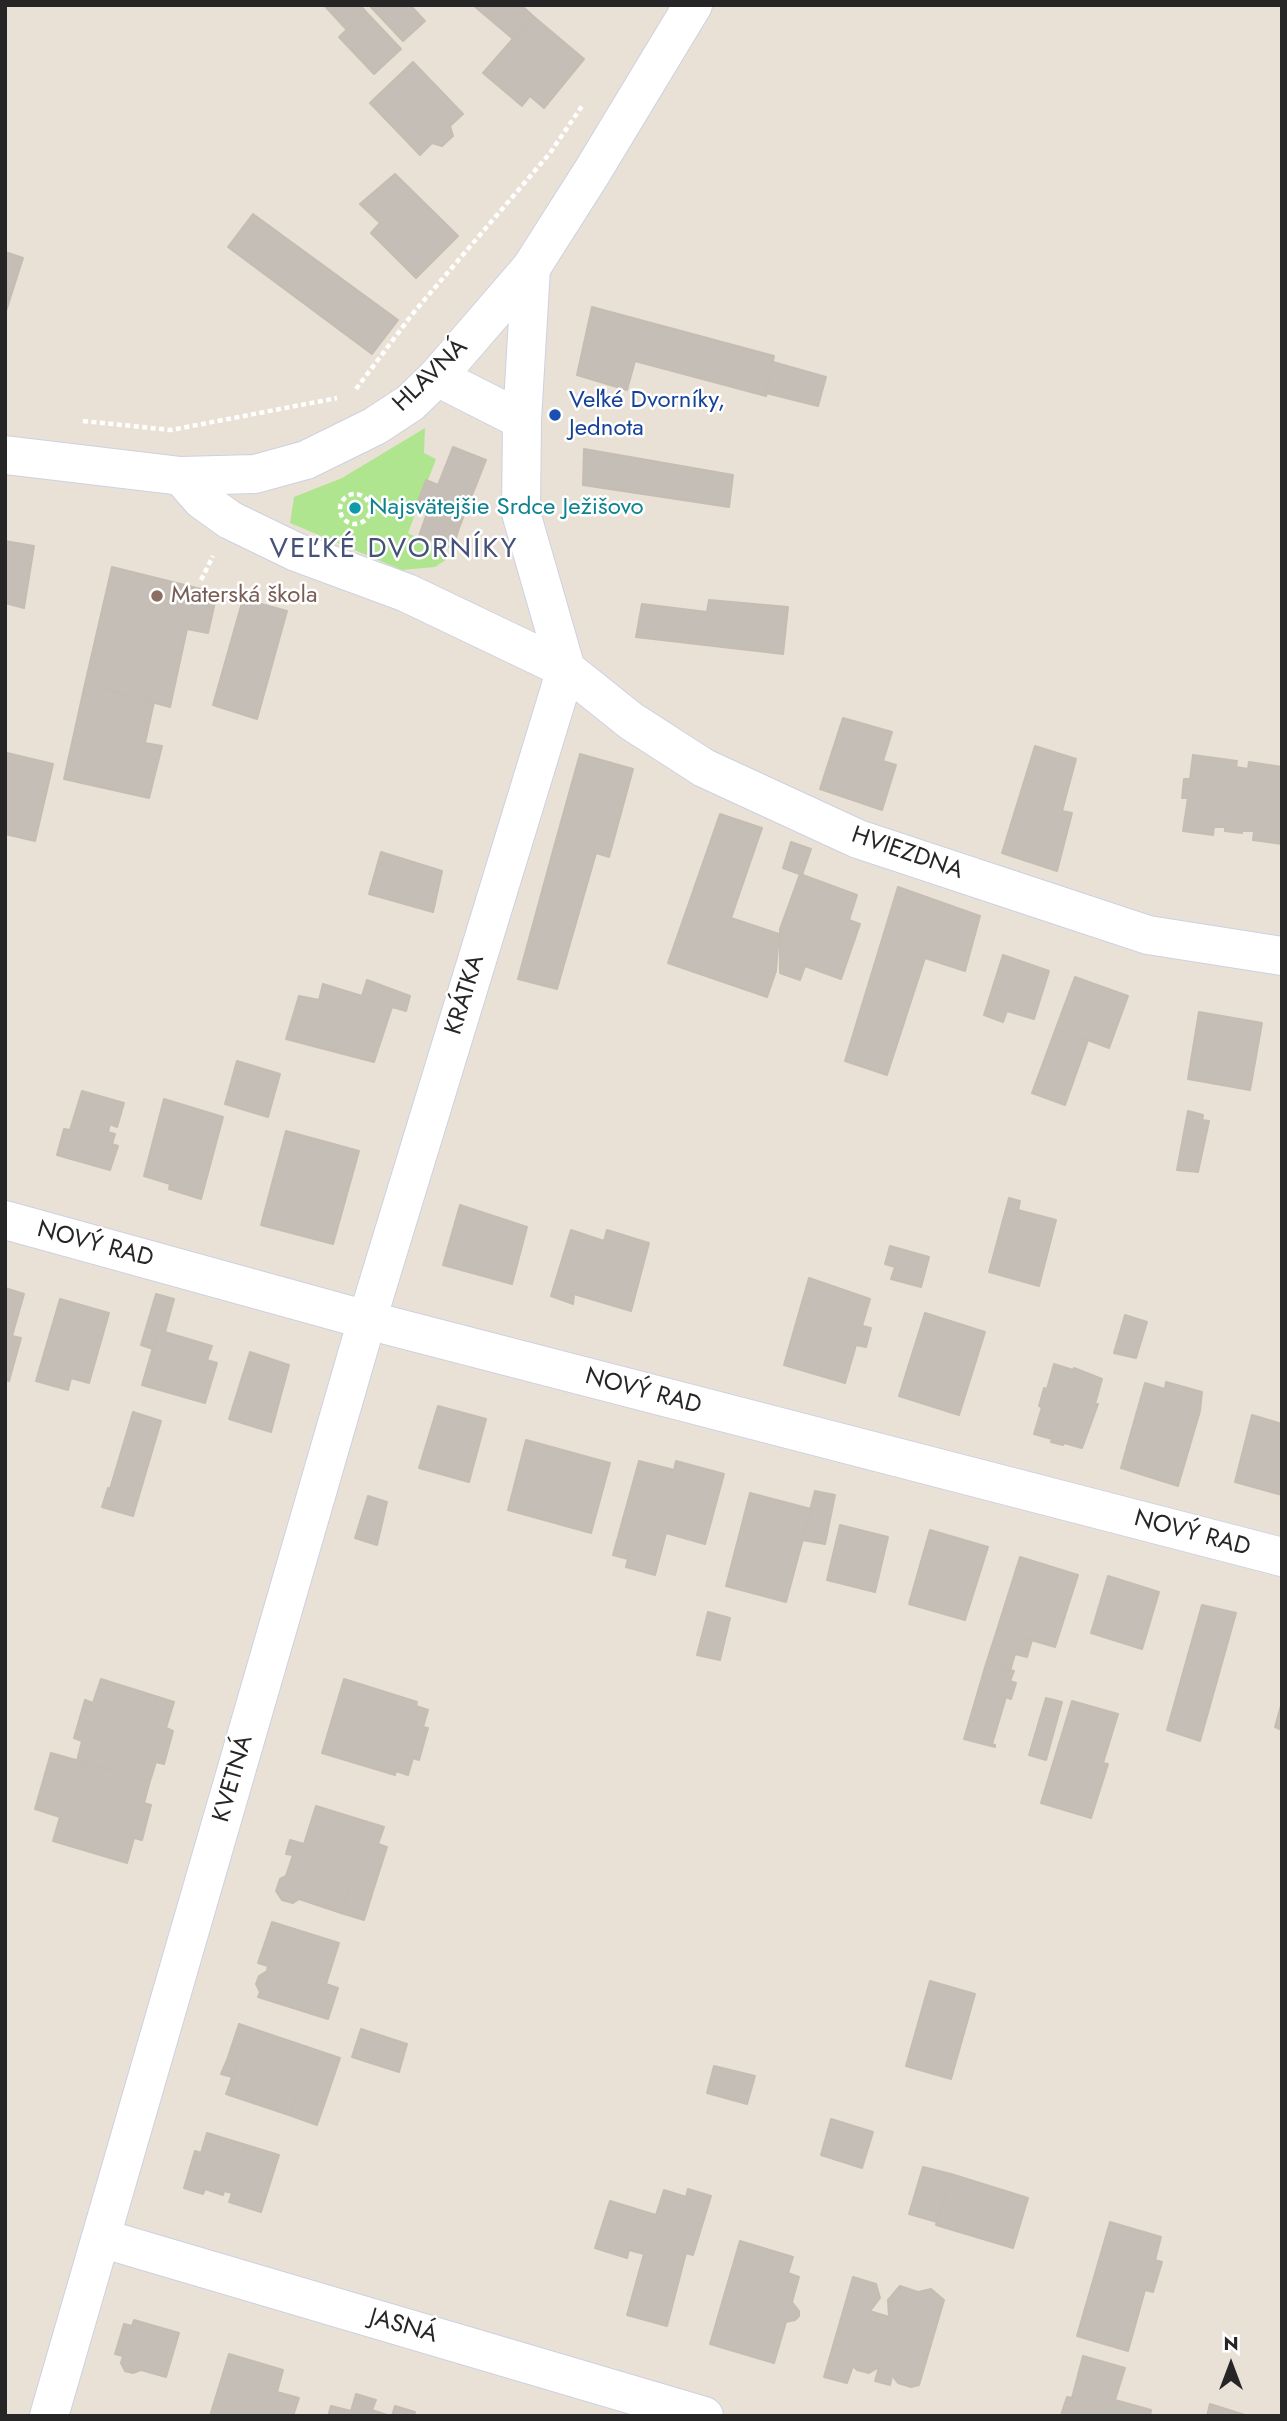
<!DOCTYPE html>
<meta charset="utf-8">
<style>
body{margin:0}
#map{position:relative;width:1287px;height:2421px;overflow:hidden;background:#eae1d6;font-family:Jost,sans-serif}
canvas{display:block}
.frame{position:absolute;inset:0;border:7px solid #262626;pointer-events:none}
.north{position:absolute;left:1196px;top:2330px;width:70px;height:70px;-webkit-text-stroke:5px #fff;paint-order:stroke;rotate:0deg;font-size:19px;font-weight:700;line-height:28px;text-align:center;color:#262626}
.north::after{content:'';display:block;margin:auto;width:24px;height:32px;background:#262626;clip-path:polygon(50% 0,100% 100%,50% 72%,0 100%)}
</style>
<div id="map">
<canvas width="1287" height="2421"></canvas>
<div class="frame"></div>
<div class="north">N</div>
</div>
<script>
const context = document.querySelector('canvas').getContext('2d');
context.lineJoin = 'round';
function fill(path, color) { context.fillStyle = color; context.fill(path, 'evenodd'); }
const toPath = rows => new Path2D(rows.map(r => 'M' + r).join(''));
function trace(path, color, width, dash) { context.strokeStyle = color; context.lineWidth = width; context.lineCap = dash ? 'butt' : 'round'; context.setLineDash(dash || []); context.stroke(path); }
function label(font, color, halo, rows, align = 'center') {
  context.font = font + ' Jost,sans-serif'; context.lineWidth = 5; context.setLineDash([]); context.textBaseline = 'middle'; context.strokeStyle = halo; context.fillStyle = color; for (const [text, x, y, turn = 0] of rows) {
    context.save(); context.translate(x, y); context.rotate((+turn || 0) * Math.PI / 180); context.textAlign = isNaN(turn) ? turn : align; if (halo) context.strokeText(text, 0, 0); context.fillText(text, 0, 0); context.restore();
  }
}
const green = toPath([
 [425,428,424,453,436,459,408,533,452,556,435,567,402,570,290,523,294,497,342,478]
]);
const building = toPath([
 [324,5,360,5,366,12,347,30,324,5],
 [369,5,410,5,425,21,403,41,369,5],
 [473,5,521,5,533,16,512,38,473,5],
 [366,12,401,49,374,74,339,37,366,12],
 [533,16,584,59,544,108,530,96,522,106,483,73,533,16],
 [413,62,463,114,450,126,453,136,442,146,432,143,420,155,370,103,413,62],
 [395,174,458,236,416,278,371,233,380,223,360,204,395,174],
 [253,214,398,320,372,354,228,247,253,214],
 [5,252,23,258,6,311,5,310,5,252],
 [592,307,774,356,766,396,635,361,627,390,577,375,592,307],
 [773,362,826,377,818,406,766,393,773,362],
 [453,447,486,460,459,528,426,516,428,508,417,504,426,480,438,485,453,447],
 [584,449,733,475,729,507,583,485,584,449],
 [426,516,459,528,453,548,419,536,426,516],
 [5,541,34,546,24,608,5,603,5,541],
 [112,567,217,593,208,633,187,629,170,707,85,684,112,567],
 [243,599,287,611,257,719,213,705,243,599],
 [709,600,788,607,783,654,636,637,642,604,707,612,709,600],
 [85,684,154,702,145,743,162,746,149,798,64,779,85,684],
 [843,718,892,732,883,761,896,765,882,810,820,789,843,718],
 [1035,746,1076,759,1062,811,1072,813,1057,871,1002,853,1035,746],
 [7,753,53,764,35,841,5,834,5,758,7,753],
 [580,754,633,769,609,857,556,840,580,754],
 [1193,755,1237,761,1236,767,1248,769,1249,762,1282,767,1282,844,1253,840,1254,831,1242,831,1242,833,1225,831,1225,827,1214,827,1213,835,1183,831,1188,798,1182,798,1184,779,1190,779,1193,755],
 [720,814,762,828,731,918,779,934,776,971,767,997,668,963,720,814],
 [556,840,596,853,557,989,518,979,556,840],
 [791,842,811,849,802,875,783,868,791,842],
 [381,852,442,871,433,912,369,894,381,852],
 [800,874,857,895,849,920,860,924,841,979,805,966,800,980,780,973,780,929,800,874],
 [898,887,980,916,965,971,925,958,887,1075,845,1061,898,887],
 [1003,955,1049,971,1034,1019,1007,1011,1003,1022,984,1015,1003,955],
 [1075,977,1128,996,1109,1048,1056,1028,1075,977],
 [367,980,410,996,406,1011,392,1007,374,1062,286,1039,299,996,319,1000,323,984,362,996,367,980],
 [1199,1012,1262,1023,1250,1090,1188,1079,1199,1012],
 [1056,1028,1088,1040,1065,1105,1032,1093,1056,1028],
 [237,1061,280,1074,268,1117,225,1104,237,1061],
 [82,1091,124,1103,117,1127,110,1124,108,1132,115,1134,112,1144,118,1146,110,1170,57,1155,64,1129,70,1130,82,1091],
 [164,1099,223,1117,201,1199,169,1189,170,1184,144,1176,164,1099],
 [1188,1111,1203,1115,1202,1120,1209,1121,1198,1172,1177,1170,1188,1111],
 [286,1131,359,1151,333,1244,261,1225,286,1131],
 [1009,1198,1020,1201,1018,1210,1056,1220,1039,1286,989,1272,1009,1198],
 [460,1205,527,1227,512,1284,443,1265,460,1205],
 [571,1230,604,1241,607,1230,649,1243,631,1311,574,1294,573,1304,551,1296,571,1230],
 [890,1246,929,1257,921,1287,891,1279,895,1267,885,1264,890,1246],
 [809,1278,870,1299,862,1326,871,1328,866,1347,856,1345,845,1383,784,1365,809,1278],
 [5,1288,24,1294,12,1336,21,1338,9,1381,5,1380,5,1288],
 [156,1294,174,1299,165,1332,158,1330,153,1349,141,1345,156,1294],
 [60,1299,109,1313,89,1383,71,1378,68,1390,36,1381,60,1299],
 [925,1313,985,1332,959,1415,899,1396,925,1313],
 [1125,1315,1147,1322,1136,1358,1114,1353,1125,1315],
 [158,1330,212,1346,207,1360,217,1363,205,1403,142,1385,158,1330],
 [250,1352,289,1365,271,1432,229,1419,250,1352],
 [1054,1364,1073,1370,1074,1368,1102,1379,1095,1404,1098,1404,1082,1448,1064,1443,1063,1445,1051,1442,1052,1439,1034,1434,1042,1407,1039,1406,1044,1388,1047,1389,1054,1364],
 [1166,1382,1202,1392,1200,1411,1178,1486,1121,1468,1145,1383,1165,1389,1166,1382],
 [438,1406,486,1419,469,1482,419,1468,438,1406],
 [133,1412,161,1421,133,1516,102,1507,108,1488,110,1489,133,1412],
 [1252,1415,1282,1424,1282,1495,1235,1482,1252,1415],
 [526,1440,610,1463,591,1533,508,1510,526,1440],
 [639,1461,674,1470,676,1461,724,1474,705,1544,666,1533,655,1575,626,1567,628,1559,613,1555,639,1461],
 [815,1491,835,1495,825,1544,802,1540,815,1491],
 [750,1493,811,1509,786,1602,726,1586,750,1493],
 [368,1496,387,1502,377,1545,355,1538,368,1496],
 [840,1525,888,1537,875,1592,827,1580,840,1525],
 [930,1530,988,1547,965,1620,909,1604,930,1530],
 [1020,1557,1078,1575,1055,1647,997,1630,1020,1557],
 [1108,1576,1159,1592,1142,1649,1091,1633,1108,1576],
 [1202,1605,1236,1613,1200,1741,1167,1730,1202,1605],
 [708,1612,730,1618,720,1660,697,1655,708,1612],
 [997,1630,1032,1640,1027,1657,1015,1654,1010,1671,986,1664,997,1630],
 [986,1664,1014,1671,1010,1681,1016,1683,1011,1699,1006,1697,992,1744,995,1745,995,1747,964,1739,986,1664],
 [101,1679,174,1702,166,1728,173,1731,164,1764,156,1762,150,1781,77,1761,82,1741,74,1738,85,1700,93,1703,101,1679],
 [344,1679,417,1702,416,1706,428,1710,423,1727,428,1728,419,1760,413,1758,408,1775,396,1771,395,1775,322,1753,344,1679],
 [1046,1698,1062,1702,1046,1760,1029,1755,1046,1698],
 [1072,1701,1118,1714,1103,1763,1108,1764,1091,1818,1041,1803,1072,1701],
 [1282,1702,1282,1730,1275,1727,1282,1702],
 [51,1753,150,1781,144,1803,151,1805,142,1840,134,1838,127,1863,53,1841,60,1817,35,1809,51,1753],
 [316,1806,384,1827,378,1844,387,1847,373,1891,351,1884,341,1913,299,1899,293,1903,282,1900,276,1891,280,1879,286,1876,293,1855,286,1854,290,1840,304,1844,316,1806],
 [351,1884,373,1891,364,1920,341,1913,351,1884],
 [272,1922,339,1943,326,1984,338,1988,328,2019,258,1997,260,1992,256,1984,259,1976,267,1971,268,1966,258,1963,272,1922],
 [930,1981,975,1994,951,2079,906,2066,930,1981],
 [239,2024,340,2058,323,2108,295,2097,289,2115,226,2094,237,2063,227,2060,239,2024],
 [361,2029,407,2044,399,2072,352,2057,361,2029],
 [227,2060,237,2063,232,2077,221,2074,227,2060],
 [714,2066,755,2076,747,2104,707,2093,714,2066],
 [295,2097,323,2108,317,2125,289,2115,295,2097],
 [831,2119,873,2132,862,2168,821,2155,831,2119],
 [207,2133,279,2155,261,2212,229,2202,232,2193,224,2191,223,2195,205,2189,203,2194,184,2188,195,2151,201,2153,207,2133],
 [923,2167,951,2174,937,2222,909,2214,923,2167],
 [951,2174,1028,2198,1013,2248,936,2225,951,2174],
 [688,2189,711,2196,693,2255,686,2253,667,2326,627,2315,644,2254,629,2250,627,2258,595,2248,610,2201,656,2215,664,2190,686,2197,688,2189],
 [1110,2222,1161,2237,1155,2260,1162,2262,1153,2292,1145,2290,1128,2351,1077,2336,1110,2222],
 [740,2241,793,2257,788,2273,799,2277,792,2302,799,2311,799,2316,795,2320,786,2322,774,2363,710,2344,740,2241],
 [853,2277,876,2284,880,2298,870,2311,889,2317,888,2300,900,2286,918,2292,931,2289,944,2300,919,2385,911,2387,898,2383,894,2378,893,2371,890,2385,875,2381,879,2367,869,2373,857,2370,853,2366,847,2383,824,2377,853,2277],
 [134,2320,179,2333,166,2377,141,2370,133,2373,125,2371,121,2363,123,2356,115,2354,124,2324,132,2326,134,2320],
 [229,2354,283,2370,277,2392,299,2398,293,2416,210,2416,229,2354],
 [1083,2356,1125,2368,1115,2400,1151,2410,1150,2416,1061,2415,1067,2397,1072,2398,1083,2356],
 [356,2394,376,2400,372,2410,390,2416,328,2416,331,2406,351,2411,356,2394],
 [1210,2404,1248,2416,1207,2416,1210,2404],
 [395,2406,415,2412,414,2416,392,2416,395,2406]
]);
const path = toPath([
 [356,389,414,312,550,153,582,106],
 [83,421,171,430,337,398],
 '340 509a15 15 0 1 1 30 0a15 15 0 1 1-30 0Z',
 [201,580,213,556]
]);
const street = toPath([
 [531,268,522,420,521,513,566,669],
 [437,377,522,420],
 [181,476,202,500,230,520,296,552,407,593,566,669,631,721,704,768,858,839,1148,935,1282,956],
 [5,1220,367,1320,1282,1557],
 [101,2238,704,2416],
 [49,2416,367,1320,566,669]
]);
const secondary = toPath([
 [5,455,181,476,255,474,306,460,375,426,410,403,437,377,531,268,592,172,693,5]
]);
const markers = [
 [555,415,7,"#1a4fb4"],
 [355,508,7,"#0f9aa8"],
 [157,596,7,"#8d6e63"]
];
const streetNames = [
 ["HLAVNÁ",431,376,-44],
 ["HVIEZDNA",907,854,19],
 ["KRÁTKA",466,995,-73],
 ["NOVÝ RAD",95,1245,15],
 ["NOVÝ RAD",643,1392,15],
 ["NOVÝ RAD",1192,1534,15],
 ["KVETNÁ",234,1779,-74],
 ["JASNÁ",403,2327,16]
];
const transitNames = [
 ["Veľké Dvorníky,",569,401],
 ["Jednota",569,429]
];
const cultureNames = [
 ["Najsvätejšie Srdce Ježišovo",369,508]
];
const educationNames = [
 ["Materská škola",171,596]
];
const quarterNames = [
 ["VEĽKÉ DVORNÍKY",394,550]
];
fill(green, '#b0e58f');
fill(building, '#c5beb7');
trace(building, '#c5bdb1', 2);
trace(street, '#ccd1e1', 40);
trace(secondary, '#ccd1e1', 40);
trace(path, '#fff', 4.5, [5, 3.5]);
trace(street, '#fff', 38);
trace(secondary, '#fff', 38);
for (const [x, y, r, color] of markers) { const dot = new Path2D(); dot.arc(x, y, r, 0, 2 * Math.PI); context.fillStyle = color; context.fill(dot); trace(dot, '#fff', 2.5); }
label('24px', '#262626', '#fff', streetNames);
label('24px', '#164399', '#fff', transitNames, 'left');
label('24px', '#0d838f', '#fff', cultureNames, 'left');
label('24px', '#785e54', '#fff', educationNames, 'left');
context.letterSpacing = '2px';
label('28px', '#455178', '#fff', quarterNames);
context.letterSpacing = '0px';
</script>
